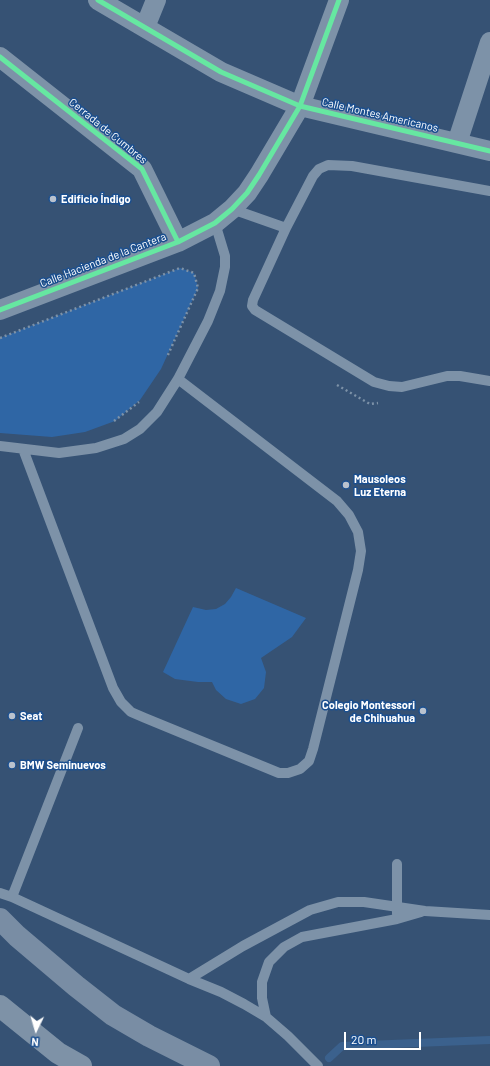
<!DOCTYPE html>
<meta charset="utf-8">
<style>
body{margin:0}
#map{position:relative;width:490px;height:1066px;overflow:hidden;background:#365274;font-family:Barlow,sans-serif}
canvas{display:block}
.north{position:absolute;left:16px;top:1010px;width:40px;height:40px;-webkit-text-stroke:3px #1b4f8f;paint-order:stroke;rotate:185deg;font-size:11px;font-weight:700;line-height:16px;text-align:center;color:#fff}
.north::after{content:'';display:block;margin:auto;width:14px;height:18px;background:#fff;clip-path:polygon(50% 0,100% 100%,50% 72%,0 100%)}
.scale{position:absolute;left:344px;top:1032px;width:77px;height:18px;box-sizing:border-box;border:2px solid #fff;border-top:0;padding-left:5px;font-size:12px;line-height:14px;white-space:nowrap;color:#fff;-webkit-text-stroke:3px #1b4f8f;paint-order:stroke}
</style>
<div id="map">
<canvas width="490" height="1066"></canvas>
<div class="north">N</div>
<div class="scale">20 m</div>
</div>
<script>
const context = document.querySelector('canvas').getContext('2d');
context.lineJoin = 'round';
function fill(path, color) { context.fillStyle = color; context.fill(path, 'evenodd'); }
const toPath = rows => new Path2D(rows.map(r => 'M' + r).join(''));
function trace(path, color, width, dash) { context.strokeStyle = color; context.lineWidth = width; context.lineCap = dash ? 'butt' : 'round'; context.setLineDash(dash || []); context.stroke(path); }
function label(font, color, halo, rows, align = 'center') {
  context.font = font + ' Barlow,sans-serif'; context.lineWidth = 3; context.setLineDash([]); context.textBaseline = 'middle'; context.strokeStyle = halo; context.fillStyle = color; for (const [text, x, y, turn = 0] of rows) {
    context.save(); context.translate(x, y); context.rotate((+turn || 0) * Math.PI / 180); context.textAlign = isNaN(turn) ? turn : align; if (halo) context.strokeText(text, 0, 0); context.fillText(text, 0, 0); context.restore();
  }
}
const green = toPath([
 [180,268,194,273,198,288,161,369,140,400,115,421,85,432,52,437,0,433,0,338],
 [236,588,306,618,292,637,261,658,266,672,264,688,255,699,241,704,226,699,216,690,212,682,198,682,175,679,163,672,193,607,206,610,216,609,225,604,231,597]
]);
const stream = toPath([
 [329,1058,342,1046,490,1040]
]);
const path = toPath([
 [0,338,180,268,194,273,198,288,167,357],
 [337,385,370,404,378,403],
 [114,421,139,402]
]);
const lane = toPath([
 [490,191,352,166,328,165,319,169,313,176,286,228,253,300,252,306,255,310,374,382,389,386,402,387,447,376,460,376,490,381],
 [232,209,286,228],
 [0,446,59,453,96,448,124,439,140,429,157,412,178,379,208,321,220,291,225,267,225,256,215,223],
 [23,449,113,688,121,702,131,712,145,718,279,773,288,773,300,769,309,761,313,749,358,570,361,551,358,532,349,515,337,501,178,379],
 [0,893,12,897,189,979,221,992,244,1004,266,1017,288,1036,318,1066],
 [12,897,78,728],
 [397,914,397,864],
 [189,979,243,946,310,910,338,902,364,902,425,911,490,915],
 [266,1017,262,998,262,982,269,962,284,947,302,937,397,919,421,912]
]);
const street = toPath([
 [98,0,221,72,300,106,490,151],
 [145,27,156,0],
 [0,57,142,169,178,242],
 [457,143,490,42],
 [0,310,178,242,215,223,232,209,247,193,259,175,300,106,339,0]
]);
const secondary = toPath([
 [0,919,17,936,76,986,113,1015,149,1036,209,1066]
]);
const highway = toPath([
 [0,1006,58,1053,81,1066]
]);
const cycleway = toPath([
 [98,0,221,72,300,106,490,151],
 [0,57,142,169,178,242],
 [0,310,178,242,215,223,232,209,247,193,259,175,300,106,339,0]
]);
const markers = [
 [53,199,4,"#b9c2ce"],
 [346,485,4,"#b9c2ce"],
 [423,711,4,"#b9c2ce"],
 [12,716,4,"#b9c2ce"],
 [12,765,4,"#b9c2ce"]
];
const streetNames = [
 ["Calle Montes Americanos",380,115,13],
 ["Cerrada de Cumbres",108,131,39],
 ["Calle Hacienda de la Cantera",103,260,-21]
];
const poiNames = [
 ["Edificio Índigo",61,199],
 ["Mausoleos",354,479],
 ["Luz Eterna",354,492],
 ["Colegio Montessori",415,705,"right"],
 ["de Chihuahua",415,718,"right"],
 ["Seat",20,716],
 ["BMW Seminuevos",20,765]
];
fill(green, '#2f66a5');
trace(stream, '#3b618d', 8);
trace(path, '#7d92a8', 2.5, [2, 3]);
trace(lane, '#7d92a8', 10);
trace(street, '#7d92a8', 20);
trace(secondary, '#798da4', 22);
trace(highway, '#7e92a7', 22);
trace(cycleway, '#66e7a1', 5);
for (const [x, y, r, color] of markers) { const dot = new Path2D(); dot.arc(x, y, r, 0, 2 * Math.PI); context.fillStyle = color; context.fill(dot); trace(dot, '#1b4f8f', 1.5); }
label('11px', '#fff', '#1b4f8f', streetNames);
label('bold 11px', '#fff', '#1b4f8f', poiNames, 'left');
</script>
